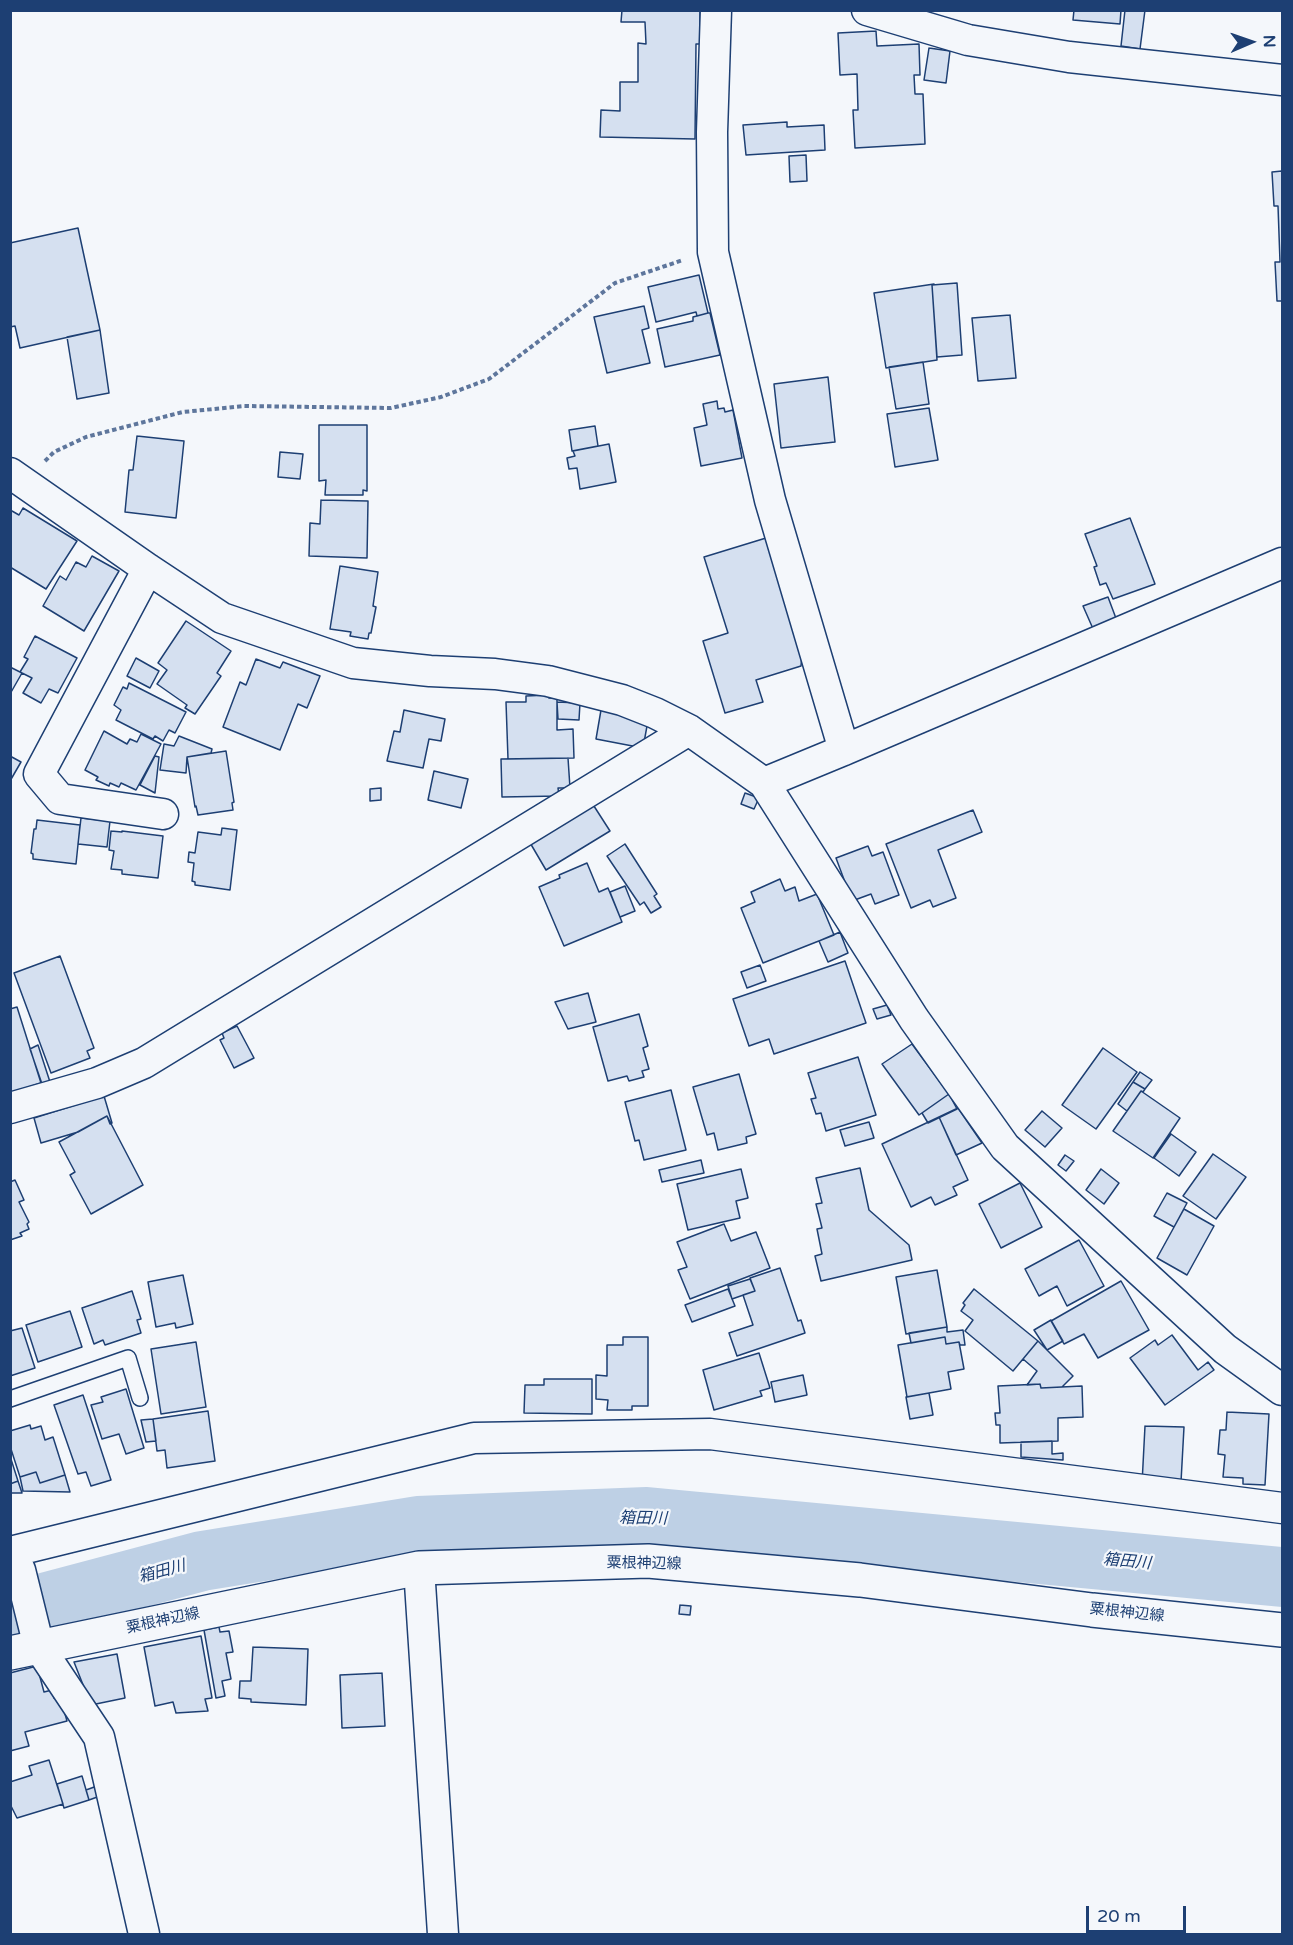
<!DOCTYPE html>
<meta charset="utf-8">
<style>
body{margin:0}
#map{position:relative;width:1293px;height:1945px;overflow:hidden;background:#f4f7fb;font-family:"Varela Round",sans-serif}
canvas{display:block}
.frame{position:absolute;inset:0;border:12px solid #1d3f73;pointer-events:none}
.north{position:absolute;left:1221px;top:12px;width:60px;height:60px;-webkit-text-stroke:4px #f4f7fb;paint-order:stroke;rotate:88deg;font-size:16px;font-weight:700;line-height:24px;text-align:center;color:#1d3f73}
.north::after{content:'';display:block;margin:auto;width:21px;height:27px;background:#1d3f73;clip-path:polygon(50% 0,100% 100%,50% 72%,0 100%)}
.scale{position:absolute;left:1086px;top:1906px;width:100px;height:27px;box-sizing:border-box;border:3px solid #1d3f73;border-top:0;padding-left:8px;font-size:18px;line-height:21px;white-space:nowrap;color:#1d3f73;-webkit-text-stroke:4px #f4f7fb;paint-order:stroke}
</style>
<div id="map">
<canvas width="1293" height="1945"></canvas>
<div class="frame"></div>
<div class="north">N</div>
<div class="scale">20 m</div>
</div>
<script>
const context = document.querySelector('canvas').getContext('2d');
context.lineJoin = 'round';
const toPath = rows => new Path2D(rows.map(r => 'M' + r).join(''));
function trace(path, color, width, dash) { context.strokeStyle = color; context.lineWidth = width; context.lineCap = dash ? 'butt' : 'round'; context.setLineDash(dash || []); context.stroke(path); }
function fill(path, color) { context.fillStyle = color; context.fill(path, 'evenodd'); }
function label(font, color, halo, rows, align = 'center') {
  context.font = font + ' "Varela Round","Noto Sans JP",sans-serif'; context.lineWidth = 4.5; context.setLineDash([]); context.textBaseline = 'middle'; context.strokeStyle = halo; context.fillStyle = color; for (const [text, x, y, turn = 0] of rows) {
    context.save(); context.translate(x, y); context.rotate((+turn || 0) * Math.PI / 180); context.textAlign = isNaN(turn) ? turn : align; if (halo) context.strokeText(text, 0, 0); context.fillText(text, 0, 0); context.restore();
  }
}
const river = toPath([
 [10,1612,202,1561,418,1526,647,1517,1282,1577]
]);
const building = toPath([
 [622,10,705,10,705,12,700,12,700,44,696,44,695,139,600,137,601,110,620,111,620,82,638,82,638,43,646,44,645,22,621,22,622,10],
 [1074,10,1121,10,1120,24,1073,20,1074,10],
 [1125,10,1145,10,1140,49,1121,46,1125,10],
 [876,31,877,46,919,44,920,75,914,75,915,94,923,94,925,144,855,148,853,110,858,110,857,74,840,75,838,33,876,31],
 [929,48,950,51,946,83,924,80,929,48],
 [787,122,787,127,824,125,825,150,746,155,743,125,787,122],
 [806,155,807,181,790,182,789,156,806,155],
 [1282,171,1282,307,1282,301,1277,301,1275,262,1280,262,1278,206,1274,206,1272,172,1282,171],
 [78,228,100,330,20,348,15,326,10,327,10,243,78,228],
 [699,275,708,313,697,316,696,312,656,322,648,287,699,275],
 [957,283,962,355,937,357,932,285,957,283],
 [934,284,934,285,932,285,937,360,886,368,874,293,934,284],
 [644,306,649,328,642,330,650,363,607,373,594,317,644,306],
 [708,313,710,313,720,355,665,367,657,329,693,321,693,317,708,313],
 [1010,315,1016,378,978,381,972,318,1010,315],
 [100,330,109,393,77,399,67,337,100,330],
 [923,362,929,404,896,409,889,367,923,362],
 [828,377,835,442,781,448,774,384,828,377],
 [717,401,718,409,724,408,725,412,733,410,742,458,701,466,694,428,707,425,703,404,717,401],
 [929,408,938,460,895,467,887,414,929,408],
 [319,425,367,425,367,491,363,490,363,495,325,495,326,480,319,481,319,425],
 [595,426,598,446,572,451,569,430,595,426],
 [137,436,184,441,176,518,125,512,129,470,133,470,137,436],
 [609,444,616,482,580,489,577,468,569,469,567,458,575,456,573,451,609,444],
 [280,452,303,454,300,479,278,477,280,452],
 [321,500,368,501,367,558,309,556,310,523,320,524,321,500],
 [23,508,77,541,46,589,10,567,10,513,12,511,19,515,23,508],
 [1130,518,1155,584,1113,599,1106,583,1100,585,1094,567,1097,566,1085,534,1130,518],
 [766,538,802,655,801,666,756,680,763,702,725,713,703,641,728,633,704,557,766,538],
 [92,556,119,571,84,631,43,606,60,576,66,580,76,562,86,567,92,556],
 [340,566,378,572,373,606,376,607,371,633,369,633,368,639,350,636,351,632,330,629,340,566],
 [1108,597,1117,621,1094,631,1083,606,1108,597],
 [186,621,231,651,217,673,221,676,195,714,185,708,187,705,157,684,167,670,158,663,186,621],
 [35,636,77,658,58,693,49,689,41,703,23,693,32,678,20,672,28,659,24,657,35,636],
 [136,658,159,671,150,688,127,676,136,658],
 [256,659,280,668,283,662,320,676,307,708,298,704,280,750,223,727,240,682,246,685,256,659],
 [10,667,22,673,10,694,10,667],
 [129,683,186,712,175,733,169,730,163,741,155,736,153,739,116,720,121,710,114,705,123,687,127,689,129,683],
 [548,695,549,698,557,698,557,730,573,729,574,758,508,759,506,702,526,702,526,696,548,695],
 [557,702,580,703,579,720,558,719,557,702],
 [404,710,445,719,441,741,429,739,423,768,387,761,394,731,400,732,404,710],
 [601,710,634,718,647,726,643,748,596,739,601,710],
 [104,731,127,744,130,739,137,742,141,734,161,744,136,790,121,783,119,787,110,783,109,786,96,780,98,777,85,770,104,731],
 [179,736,212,749,211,753,187,757,186,773,160,770,164,744,174,746,179,736],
 [226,751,234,802,232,803,233,810,198,815,196,806,195,807,187,757,226,751],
 [10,756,21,762,10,781,10,756],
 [155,756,159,757,155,793,140,785,155,756],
 [568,758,570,788,558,788,559,796,502,797,501,759,568,758],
 [434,771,468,779,461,808,428,800,434,771],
 [381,788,381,800,370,801,370,789,381,788],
 [745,793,759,798,754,809,741,804,745,793],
 [592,803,610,831,546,870,529,841,592,803],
 [973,810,982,832,938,850,956,898,933,907,930,900,911,908,886,844,973,810],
 [81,818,110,821,107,847,78,844,81,818],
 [37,820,80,825,76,864,33,859,33,854,31,853,34,829,36,829,37,820],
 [222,828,237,830,230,890,195,885,195,882,192,881,194,863,188,862,189,852,195,853,198,832,221,835,222,828],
 [111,831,122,832,122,831,163,836,158,878,122,874,122,870,111,869,114,851,109,850,111,831],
 [625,844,657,894,654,896,661,907,651,913,644,902,640,905,607,856,625,844],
 [868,846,872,856,883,852,899,895,875,904,871,894,852,901,836,858,868,846],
 [587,863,599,892,608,888,622,922,564,946,539,887,560,878,559,875,587,863],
 [780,879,785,891,795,887,799,901,817,894,834,935,763,963,741,908,755,902,751,892,780,879],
 [625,886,635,911,620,917,610,892,625,886],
 [840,932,848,953,828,962,819,941,840,932],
 [60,956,94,1048,87,1051,90,1058,51,1073,14,973,60,956],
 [845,961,866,1023,774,1054,769,1039,749,1046,733,999,845,961],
 [760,965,766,981,747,988,741,972,760,965],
 [588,993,596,1022,568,1029,555,1002,588,993],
 [887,1005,891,1015,877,1019,873,1009,887,1005],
 [17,1007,41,1083,10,1093,10,1009,17,1007],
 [639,1014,648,1046,643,1048,649,1069,642,1071,644,1077,629,1081,627,1076,608,1081,593,1027,639,1014],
 [237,1026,254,1058,234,1068,220,1040,224,1038,222,1033,237,1026],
 [912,1044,949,1094,919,1115,882,1064,912,1044],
 [38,1045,50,1082,42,1084,30,1049,38,1045],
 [1103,1048,1137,1072,1096,1129,1062,1105,1103,1048],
 [858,1057,876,1115,826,1131,821,1113,816,1114,811,1099,816,1098,808,1073,858,1057],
 [1140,1072,1152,1080,1145,1089,1133,1082,1140,1072],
 [739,1074,756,1134,746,1137,747,1143,718,1150,714,1133,707,1135,693,1087,739,1074],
 [1133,1082,1145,1089,1143,1092,1141,1091,1127,1111,1118,1104,1133,1082],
 [671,1090,686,1150,644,1160,639,1140,635,1141,625,1102,671,1090],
 [1141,1091,1180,1118,1153,1158,1113,1131,1141,1091],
 [949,1094,957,1109,928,1123,922,1113,949,1094],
 [104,1096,112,1123,110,1124,107,1116,78,1132,41,1143,34,1118,104,1096],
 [958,1108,982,1143,956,1155,939,1117,958,1108],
 [1042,1111,1062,1128,1045,1147,1025,1130,1042,1111],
 [107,1116,143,1185,91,1214,70,1175,75,1172,59,1142,107,1116],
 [939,1117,968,1180,953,1187,957,1195,935,1205,931,1197,911,1207,882,1144,939,1117],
 [869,1122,874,1138,845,1146,840,1130,869,1122],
 [1171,1134,1196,1152,1179,1176,1154,1158,1171,1134],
 [1213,1154,1246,1177,1216,1219,1183,1196,1213,1154],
 [1065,1155,1074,1161,1066,1171,1058,1165,1065,1155],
 [701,1160,704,1173,662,1182,659,1170,701,1160],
 [860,1168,869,1210,909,1245,912,1260,821,1281,815,1256,822,1254,817,1229,822,1228,816,1204,822,1203,816,1178,860,1168],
 [741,1169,748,1198,736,1201,740,1218,688,1230,677,1184,741,1169],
 [1101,1169,1119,1183,1104,1204,1086,1190,1101,1169],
 [15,1180,24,1200,19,1202,29,1222,27,1224,29,1229,20,1233,22,1236,10,1240,10,1182,15,1180],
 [1020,1183,1042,1227,1001,1248,979,1204,1020,1183],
 [1167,1193,1187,1203,1174,1227,1154,1216,1167,1193],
 [1184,1209,1214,1226,1187,1275,1157,1258,1184,1209],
 [724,1224,731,1241,756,1232,770,1268,690,1299,678,1270,687,1267,677,1242,724,1224],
 [1079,1240,1104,1286,1067,1306,1057,1286,1039,1296,1025,1269,1079,1240],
 [780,1268,798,1321,801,1320,805,1333,737,1356,729,1333,753,1325,743,1295,755,1291,750,1278,780,1268],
 [937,1270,947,1327,906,1334,896,1277,937,1270],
 [183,1275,193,1324,176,1328,175,1323,156,1327,148,1282,183,1275],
 [750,1279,755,1291,732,1299,728,1286,750,1279],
 [1121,1281,1149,1330,1098,1358,1084,1334,1064,1344,1051,1321,1121,1281],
 [728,1289,735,1306,692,1322,685,1305,728,1289],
 [974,1289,1038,1341,1013,1371,965,1331,973,1320,961,1311,965,1305,963,1303,974,1289],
 [132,1291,141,1319,137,1320,141,1333,105,1345,103,1340,94,1344,82,1308,132,1291],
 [70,1311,82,1347,38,1362,26,1325,70,1311],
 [1051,1320,1063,1341,1047,1350,1034,1330,1051,1320],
 [947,1327,947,1332,963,1330,965,1345,960,1345,959,1342,946,1344,945,1337,911,1343,909,1333,947,1327],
 [22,1328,35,1368,10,1376,10,1331,22,1328],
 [1172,1335,1198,1370,1208,1362,1214,1370,1165,1405,1130,1358,1155,1340,1158,1345,1172,1335],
 [623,1337,648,1337,648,1406,632,1406,632,1410,607,1410,608,1400,596,1399,596,1375,607,1376,607,1345,623,1345,623,1337],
 [945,1337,946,1344,959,1342,964,1369,948,1372,951,1389,907,1397,898,1345,945,1337],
 [1038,1341,1073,1376,1062,1387,1041,1388,1040,1384,1027,1385,1037,1371,1023,1359,1038,1341],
 [196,1342,206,1407,161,1414,151,1349,196,1342],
 [759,1353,770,1388,760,1391,762,1396,714,1410,703,1370,759,1353],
 [803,1375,807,1395,775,1402,771,1382,803,1375],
 [544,1379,592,1379,592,1414,524,1413,525,1385,544,1385,544,1379],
 [1040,1384,1041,1388,1082,1386,1083,1417,1058,1418,1058,1441,1000,1443,1000,1425,996,1425,995,1413,1000,1413,998,1386,1040,1384],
 [126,1389,144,1448,126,1454,119,1434,102,1439,91,1405,103,1402,101,1397,126,1389],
 [929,1393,933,1415,910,1419,906,1397,929,1393],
 [83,1395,111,1480,91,1486,86,1472,78,1474,54,1405,83,1395],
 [208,1411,215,1461,167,1468,165,1450,157,1451,153,1419,208,1411],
 [1227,1412,1269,1414,1265,1485,1243,1484,1243,1478,1223,1477,1225,1455,1218,1454,1220,1430,1226,1430,1227,1412],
 [153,1419,156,1441,146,1442,141,1420,153,1419],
 [30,1425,31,1429,41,1426,45,1440,53,1437,65,1475,40,1483,36,1472,20,1477,10,1446,10,1431,30,1425],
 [1145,1426,1184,1427,1181,1482,1142,1484,1145,1426],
 [1052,1441,1052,1454,1063,1453,1063,1460,1021,1457,1021,1442,1052,1441],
 [10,1456,18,1481,10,1484,10,1456],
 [36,1472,40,1483,65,1475,70,1492,23,1491,20,1477,36,1472],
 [18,1481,22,1493,10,1493,10,1484,18,1481],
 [680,1605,691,1606,690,1615,679,1614,680,1605],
 [219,1627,220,1632,229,1631,233,1652,226,1653,231,1679,222,1681,225,1696,216,1698,204,1630,219,1627],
 [201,1636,212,1698,205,1699,208,1711,176,1713,173,1702,155,1706,144,1647,201,1636],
 [253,1647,308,1649,306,1705,251,1702,251,1699,239,1698,240,1681,251,1681,253,1647],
 [117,1654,125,1698,91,1705,74,1662,117,1654],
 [37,1666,44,1692,52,1690,54,1698,60,1696,67,1721,25,1732,29,1746,10,1751,10,1673,37,1666],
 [382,1673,385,1726,342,1728,340,1675,382,1673],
 [49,1760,63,1804,17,1818,10,1804,10,1782,32,1775,29,1766,49,1760],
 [82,1776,89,1800,64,1808,57,1784,82,1776],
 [97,1786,100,1796,89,1800,86,1790,97,1786]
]);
const path = toPath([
 [45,461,54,452,86,437,183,412,244,406,391,408,441,397,489,379,615,283,683,260]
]);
const lane = toPath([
 [10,1399,128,1358,140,1398]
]);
const street = toPath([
 [716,10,712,132,713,252,770,500,844,750],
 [867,10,968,40,1069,57,1282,80],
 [10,473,148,569,222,618,353,663,430,671,495,674,548,681,622,700,655,713,689,730,764,783,914,1019,1005,1147,1225,1349,1282,1390],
 [148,569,39,774,60,799,163,814],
 [764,783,844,750,1282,563],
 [10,1108,97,1083,144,1063,689,730],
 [10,1552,474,1438,710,1434,1282,1508],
 [10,1562,20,1570,39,1647,99,1737,144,1934],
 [419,1568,443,1934]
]);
const secondary = toPath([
 [10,1653,419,1568,648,1561,860,1580,1092,1610,1282,1630]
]);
const streetNames = [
 ["粟根神辺線",644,1564,1],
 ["粟根神辺線",1127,1613,6],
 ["粟根神辺線",163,1621,-12]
];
const waterNames = [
 ["箱田川",643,1519,1],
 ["箱田川",1127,1562,5],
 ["箱田川",162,1572,-15]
];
trace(river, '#bed0e5', 60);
fill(building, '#d5e0f0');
trace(building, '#1d3f73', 1.5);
trace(lane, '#1d3f73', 18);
trace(street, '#1d3f73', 33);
trace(secondary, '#1d3f73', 36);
trace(path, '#5e769c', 4, [4.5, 3]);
trace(lane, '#f4f7fb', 15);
trace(street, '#f4f7fb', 30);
trace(secondary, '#f4f7fb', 33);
label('15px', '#1d3f73', '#f4f7fb', streetNames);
label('italic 16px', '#1d3f73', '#f4f7fb', waterNames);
</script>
